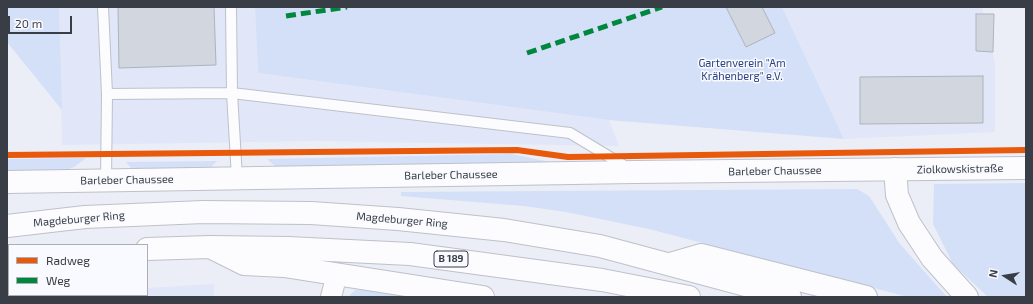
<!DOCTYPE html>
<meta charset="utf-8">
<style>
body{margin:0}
#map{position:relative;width:1033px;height:304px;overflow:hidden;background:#ebeef6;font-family:"Exo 2",sans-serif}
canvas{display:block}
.frame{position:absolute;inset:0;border:8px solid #393d46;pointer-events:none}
.legend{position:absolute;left:8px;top:244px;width:140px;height:52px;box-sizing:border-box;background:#f8faff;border:1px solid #acaeb5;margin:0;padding:5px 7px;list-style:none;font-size:12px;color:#393d46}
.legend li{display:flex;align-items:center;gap:8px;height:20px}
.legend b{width:20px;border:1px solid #acaeb5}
.north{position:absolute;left:985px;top:256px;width:40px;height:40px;-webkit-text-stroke:3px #f8faff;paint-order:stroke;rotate:282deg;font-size:11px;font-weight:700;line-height:16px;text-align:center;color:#393d46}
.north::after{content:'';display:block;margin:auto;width:14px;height:18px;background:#393d46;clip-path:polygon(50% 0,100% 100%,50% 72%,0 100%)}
.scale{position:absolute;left:8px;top:16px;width:64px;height:18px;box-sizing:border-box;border:2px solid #393d46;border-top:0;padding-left:5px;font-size:12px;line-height:14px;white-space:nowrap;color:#393d46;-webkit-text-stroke:3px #f8faff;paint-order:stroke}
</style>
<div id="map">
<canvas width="1033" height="304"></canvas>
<div class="frame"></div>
<ul class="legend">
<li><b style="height:5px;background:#e8590c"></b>Radweg</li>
<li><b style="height:5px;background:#00873e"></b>Weg</li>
</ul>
<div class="north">N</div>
<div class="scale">20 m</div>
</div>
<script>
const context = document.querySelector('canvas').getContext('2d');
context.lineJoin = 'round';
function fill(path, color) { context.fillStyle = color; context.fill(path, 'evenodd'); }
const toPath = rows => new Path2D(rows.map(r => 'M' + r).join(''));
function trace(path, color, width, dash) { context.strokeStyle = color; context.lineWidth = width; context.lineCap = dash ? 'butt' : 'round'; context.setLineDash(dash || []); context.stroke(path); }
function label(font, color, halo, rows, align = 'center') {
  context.font = font + ' "Exo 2",sans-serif'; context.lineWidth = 3; context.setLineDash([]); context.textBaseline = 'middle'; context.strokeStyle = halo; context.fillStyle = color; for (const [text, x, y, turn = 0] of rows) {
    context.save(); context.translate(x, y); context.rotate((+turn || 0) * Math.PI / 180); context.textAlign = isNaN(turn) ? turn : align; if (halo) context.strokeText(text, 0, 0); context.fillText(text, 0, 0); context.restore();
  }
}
const built = toPath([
 [59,7,255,7,258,73,609,120,619,146,317,141,62,145],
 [782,7,982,7,995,63,995,132,844,139],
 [214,284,214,297,9,297,26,295,147,295,147,288]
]);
const green = toPath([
 [7,7,59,7,62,110,7,42],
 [255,7,782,7,844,139,609,120,258,73],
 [511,154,550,162,276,167,267,159],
 [86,158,74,167,63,171,7,171,7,159],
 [217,161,210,168,131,168,126,162],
 [1026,183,1026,297,988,297,953,264,933,224,934,184],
 [857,189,869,196,900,244,947,297,908,297,649,229,566,212,524,206,401,196,401,192],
 [355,290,371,290,394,293,397,297,348,297]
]);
const building = toPath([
 [118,7,214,7,216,65,119,68,118,7],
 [726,7,762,7,775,33,746,47,726,7],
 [976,14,994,14,993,52,976,51,976,14],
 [983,76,983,123,860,124,860,77,983,76]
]);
const lane = toPath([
 [103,7,107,94,232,93,237,178],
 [231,7,232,93,570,133,628,168],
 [106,180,107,94]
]);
const street = toPath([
 [331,297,337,274]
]);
const secondary = toPath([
 [7,182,635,172,1026,168]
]);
const highway = toPath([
 [895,169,897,195,909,223,932,258,967,297],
 [7,226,85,217,203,212,311,213,398,219,504,230,600,246,790,297],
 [147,249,210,247,288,248,410,254,602,280,689,297],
 [214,249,244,264,284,266,483,297],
 [7,261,9,261],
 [670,264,701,255,866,297]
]);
const quiet = toPath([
 [286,16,347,7],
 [527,53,662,7]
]);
const cycleway = toPath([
 [7,155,517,150,568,157,1026,150]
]);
const shields = [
 [451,259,34]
];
const shieldNames = [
 ["B 189",451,259]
];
const parkNames = [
 ["Gartenverein \"Am",742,63],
 ["Krähenberg\" e.V.",742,76]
];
const streetNames = [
 ["Ziolkowskistraße",960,169,-1],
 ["Barleber Chaussee",775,171,-1],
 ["Barleber Chaussee",451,175,-1],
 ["Barleber Chaussee",127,180,-1],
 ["Magdeburger Ring",79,219,-5],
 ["Magdeburger Ring",402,220,5]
];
fill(built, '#e1e7f9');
fill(green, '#d4dff8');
fill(building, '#d2d6de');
trace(building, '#afb3ba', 1);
trace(lane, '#bec1c9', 12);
trace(street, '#bec1c9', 22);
trace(secondary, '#bec1c9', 24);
trace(highway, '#bec1c9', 24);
trace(lane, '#fcfcfe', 10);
trace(street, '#fcfcfe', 20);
trace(secondary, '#fcfcfe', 22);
trace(highway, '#fcfcfe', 22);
trace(quiet, '#00873e', 5, [10, 5]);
trace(cycleway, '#e8590c', 6);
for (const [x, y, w] of shields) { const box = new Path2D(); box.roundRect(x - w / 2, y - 8, w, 16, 3); context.fillStyle = '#f8faff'; context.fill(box); trace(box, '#393d46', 1); }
label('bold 10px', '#393d46', null, shieldNames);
label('11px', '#2b4181', '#f8faff', parkNames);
label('11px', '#393d46', '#f8faff', streetNames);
</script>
